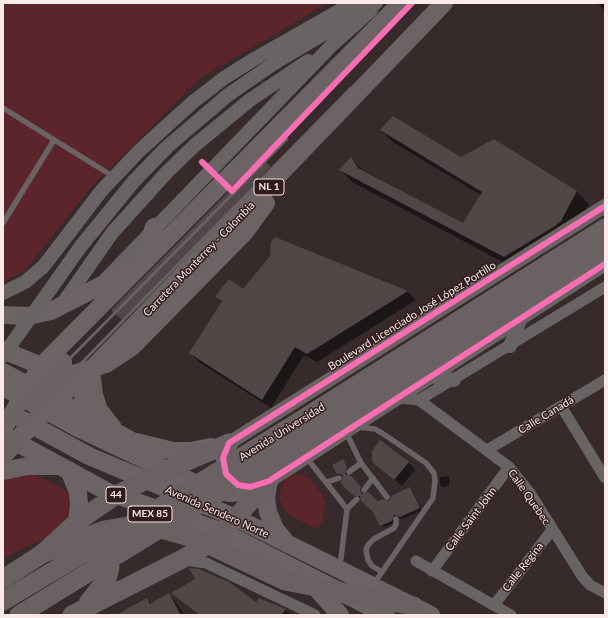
<!DOCTYPE html>
<meta charset="utf-8">
<style>
body{margin:0}
#map{position:relative;width:608px;height:618px;overflow:hidden;background:#362a2a;font-family:Lato,sans-serif}
canvas{display:block}
.frame{position:absolute;inset:0;border:4px solid #faeaea;pointer-events:none}
</style>
<div id="map">
<canvas width="608" height="618"></canvas>
<div class="frame"></div>
</div>
<script>
const context = document.querySelector('canvas').getContext('2d');
context.lineJoin = 'round';
function fill(path, color) { context.fillStyle = color; context.fill(path, 'evenodd'); }
const toPath = rows => new Path2D(rows.map(r => 'M' + r).join(''));
function trace(path, color, width, dash) { context.strokeStyle = color; context.lineWidth = width; context.lineCap = dash ? 'butt' : 'round'; context.setLineDash(dash || []); context.stroke(path); }
function label(font, color, halo, rows, align = 'center') {
  context.font = font + ' Lato,sans-serif'; context.lineWidth = 3; context.setLineDash([]); context.textBaseline = 'middle'; context.strokeStyle = halo; context.fillStyle = color; for (const [text, x, y, turn = 0] of rows) {
    context.save(); context.translate(x, y); context.rotate((+turn || 0) * Math.PI / 180); context.textAlign = isNaN(turn) ? turn : align; if (halo) context.strokeText(text, 0, 0); context.fillText(text, 0, 0); context.restore();
  }
}
const green = toPath([
 [3,3,328,3,199,79,92,186,32,262,21,273,3,282],
 [31,474,47,480,66,491,70,494,75,504,68,519,50,536,3,558,3,482,7,479],
 [288,474,303,475,312,480,326,501,322,522,316,529,290,515,284,509,279,498,282,486]
]);
const shadow = toPath([
 [597,3,605,3,605,11],
 [381,130,461,158,494,141,577,192,589,204,573,233,539,256,516,269,352,182,341,170,351,159,363,170,464,224,481,195,393,142],
 [262,160,275,173,129,325,113,310],
 [275,238,408,292,416,300,317,362,304,355,271,408,199,362,190,353,222,303,216,297,243,290,271,256],
 [344,462,349,471,347,476,351,477,363,490,363,494,367,493,378,503,390,502,392,496,410,488,422,510,402,519,396,517,394,523,383,527,374,512,361,498,357,498,346,488,344,476,340,476,337,474],
 [408,462,415,470,402,486,379,466],
 [447,476,449,478,449,486,442,487,440,485,440,477],
 [172,593,256,603,260,599,286,610,291,615,198,615],
 [169,595,176,602,184,615,129,615,147,599,152,604]
]);
const building = toPath([
 [393,116,461,157,494,139,577,191,561,221,555,226,504,257,339,170,351,157,358,168,463,223,482,192,380,130],
 [262,158,271,167,123,321,111,310],
 [275,237,408,291,307,354,295,347,262,400,189,353,222,301,215,297,229,279,243,289,270,256,271,242],
 [380,440,409,462,394,480,372,462,372,451],
 [343,459,347,468,345,474,351,476,361,487,360,490,362,494,368,492,378,501,376,502,383,499,388,501,391,499,391,496,410,487,420,508,400,517,394,515,392,521,380,526,373,512,361,501,360,496,354,496,343,486,341,482,343,476,340,474,337,474,332,465],
 [189,568,199,569,229,582,256,602,259,598,286,609,281,615,199,615,171,593,195,579],
 [169,593,181,615,116,615,147,598,150,604]
]);
const service = toPath([
 [3,108,114,177],
 [3,223,54,140],
 [358,427,375,429,385,435,426,463,434,473,435,481,433,498,373,585],
 [346,432,361,463,387,497],
 [306,457,347,509,340,566],
 [349,472,361,463],
 [327,482,339,478],
 [364,490,373,478],
 [347,509,357,499],
 [382,572,372,566,368,560,366,550,368,545,374,539,394,528,396,524,396,519]
]);
const minor = toPath([
 [399,398,419,400,605,287],
 [419,400,509,467,530,493,582,576,590,585,605,593],
 [561,406,605,478],
 [487,450,605,380],
 [184,560,206,563,315,615],
 [416,561,511,615],
 [432,571,509,467],
 [494,605,552,530]
]);
const tertiary = toPath([
 [105,280,332,45,371,10],
 [3,293,25,282,43,267,102,190,140,150,193,102,224,78,256,58,353,3],
 [61,306,112,233,167,172,195,145,250,100,308,61],
 [510,346,521,318],
 [431,376,454,380],
 [227,475,223,465,223,458,229,443,605,206],
 [261,484,269,481,605,264]
]);
const primary = toPath([
 [3,315,28,316,51,311,141,265,154,227],
 [3,350,56,372,73,374,106,364,132,347,245,232,266,203],
 [3,372,132,441,173,451,191,451,211,447],
 [92,378,94,395,99,410,113,428],
 [3,387,78,428,205,488,229,493,245,492,256,489,268,482],
 [35,405,63,362],
 [23,420,89,456,236,518,431,615],
 [78,426,79,413,92,369],
 [3,429,41,366,401,3],
 [5,436,108,492,223,532,386,615],
 [16,442,55,401,92,369,444,3],
 [69,470,78,492,79,506,77,522],
 [3,471,28,466,58,466],
 [269,481,266,497,268,512,275,529,285,541],
 [309,580,340,615]
]);
const trunk = toPath([
 [295,424,605,228],
 [306,439,605,246],
 [3,455,16,442],
 [42,554,104,530,128,526,154,527,183,535,207,544,285,581,414,606],
 [3,579,42,554,77,522,116,495,167,470,229,443],
 [88,603,107,579,110,568,109,559,101,548],
 [72,615,198,551,223,532,269,481]
]);
const rail = toPath([
 [3,426,287,139],
 [3,443,351,88]
]);
const tertiaryBridge = toPath([
 [3,356,81,246,134,181,167,147,228,95,276,62,376,3]
]);
const trunkBridge = toPath([
 [3,601,169,502,295,424],
 [19,615,306,439]
]);
const cycleway = toPath([
 [202,162,232,191,412,3],
 [605,206,229,443,223,458,226,474,238,485,250,487,269,481,605,264]
]);
const shields = [
 [269,187,30],
 [116,495,20],
 [150,514,44]
];
const shieldNames = [
 ["NL 1",269,187],
 ["44",116,495],
 ["MEX 85",150,514]
];
const streetNames = [
 ["Carretera Monterrey - Colombia",199,259,-46],
 ["Boulevard Licenciado José López Portillo",412,316,-32],
 ["Calle Canadá",546,415,-31],
 ["Avenida Universidad",282,432,-32],
 ["Calle Quebec",529,497,55],
 ["Avenida Sendero Norte",217,512,24],
 ["Calle Saint John",471,519,-53],
 ["Calle Regina",523,567,-52]
];
fill(green, '#5b252b');
fill(shadow, '#0007');
fill(building, '#514747');
trace(service, '#696363', 5.5);
trace(minor, '#696363', 11);
trace(tertiary, '#696363', 14);
trace(primary, '#6c6464', 18);
trace(trunk, '#6a6262', 19);
trace(rail, '#6a6262', 3);
trace(tertiaryBridge, '#696363', 14);
trace(trunkBridge, '#6a6262', 19);
trace(cycleway, '#f96db3', 6);
for (const [x, y, w] of shields) { const box = new Path2D(); box.roundRect(x - w / 2, y - 8, w, 16, 3); context.fillStyle = '#311b1c'; context.fill(box); trace(box, '#faeaea', 1); }
label('bold 10px', '#faeaea', null, shieldNames);
label('11px', '#faeaea', '#311b1c', streetNames);
</script>
